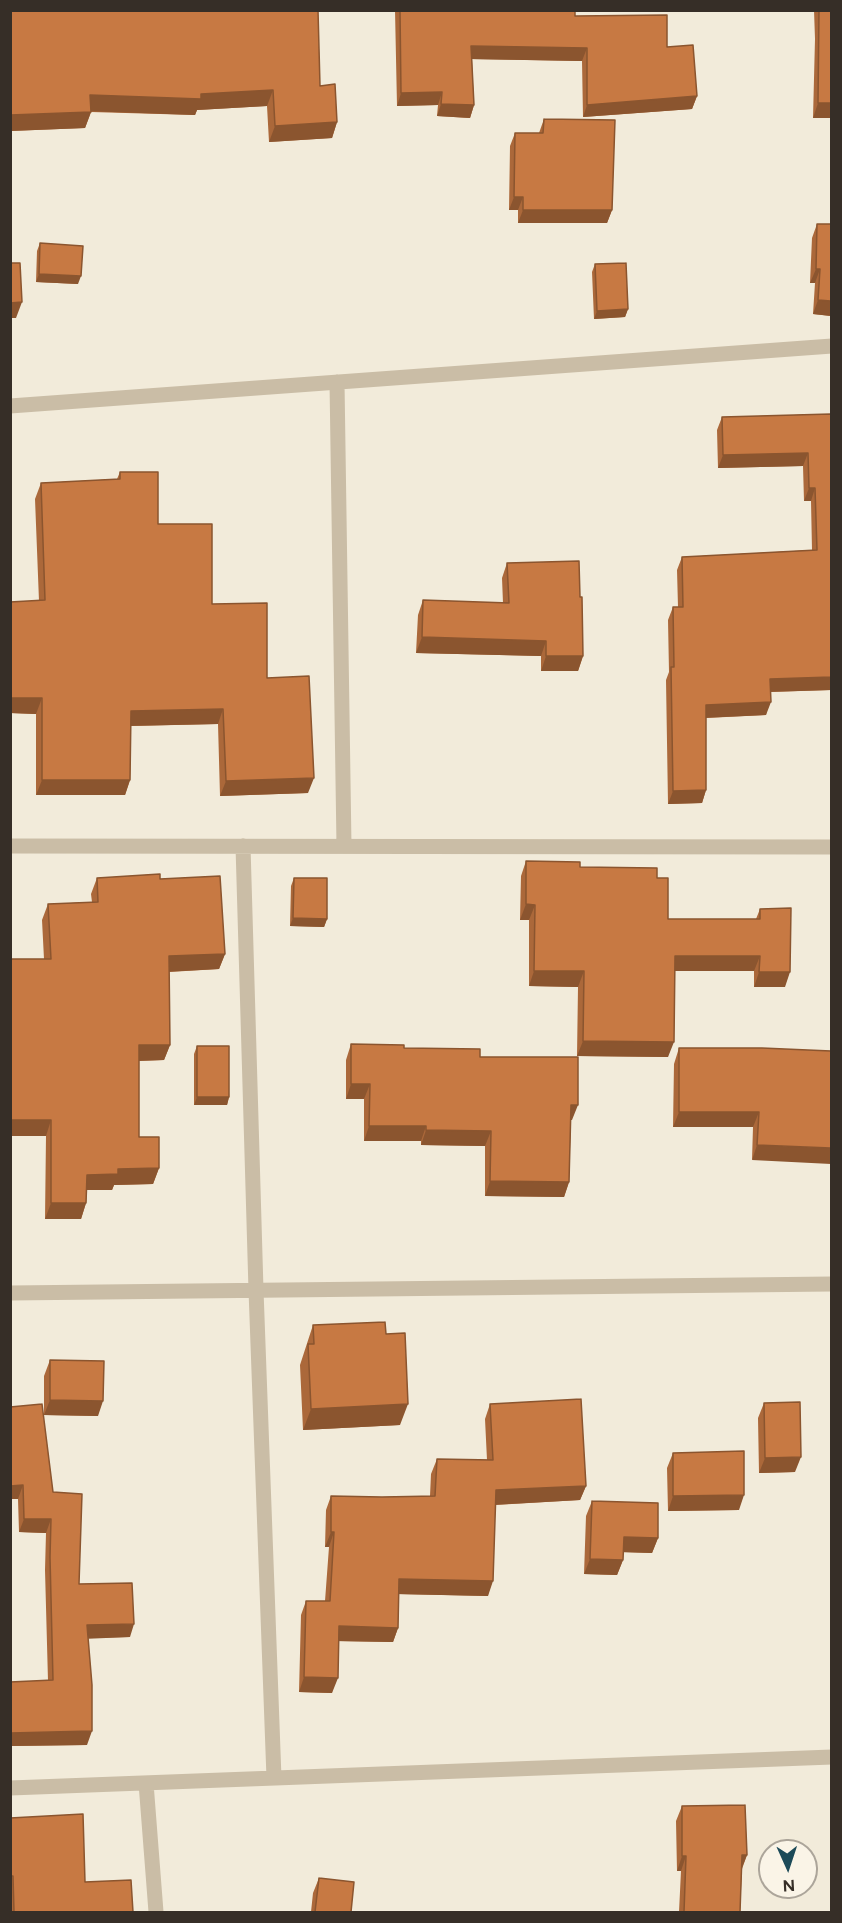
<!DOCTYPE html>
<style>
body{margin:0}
#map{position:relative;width:842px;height:1923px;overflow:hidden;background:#f2ebda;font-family:Figtree,sans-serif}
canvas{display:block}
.frame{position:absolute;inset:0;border:12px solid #362e27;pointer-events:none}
.north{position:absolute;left:758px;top:1839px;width:60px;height:60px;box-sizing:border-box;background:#faf4e7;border:2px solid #aca59a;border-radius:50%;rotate:177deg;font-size:16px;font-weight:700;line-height:24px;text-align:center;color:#362e27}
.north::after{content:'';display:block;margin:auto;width:21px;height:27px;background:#1c4a58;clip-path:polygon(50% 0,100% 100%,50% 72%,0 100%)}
</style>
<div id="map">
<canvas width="842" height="1923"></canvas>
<div class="frame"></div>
<div class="north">N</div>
</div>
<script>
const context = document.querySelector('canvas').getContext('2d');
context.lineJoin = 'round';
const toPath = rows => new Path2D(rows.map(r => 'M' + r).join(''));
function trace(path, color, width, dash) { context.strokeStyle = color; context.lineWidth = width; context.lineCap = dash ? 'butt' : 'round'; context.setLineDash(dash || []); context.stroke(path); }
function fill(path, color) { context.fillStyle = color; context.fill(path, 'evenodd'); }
const minor = toPath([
 [337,382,344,846],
 [10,406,832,346],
 [10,846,832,847],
 [243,846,256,1290,274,1778],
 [10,1293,832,1284],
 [146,1783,156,1912],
 [10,1788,832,1757]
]);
const wall = toPath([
 [10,10,320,86,337,122,332,138,269,142,267,106,197,110,195,115,91,112,85,128,10,131],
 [395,10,575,10,575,16,667,47,697,96,692,109,583,117,582,61,472,59,474,105,470,118,437,116,438,105,397,106],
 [814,10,831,10,831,118,813,118,815,39],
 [544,119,612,210,607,223,518,223,518,210,509,210,510,146,515,133,539,133],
 [817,224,831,316,813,314,815,283,810,283,812,238],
 [40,243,78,284,36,282,37,251],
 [595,264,628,309,625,317,594,319,592,272],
 [831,414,831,690,770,692,766,715,706,718,706,790,702,803,668,804,666,680,669,672,668,620,673,607,678,607,677,570,682,557,812,550,811,501,804,501,803,466,718,468,717,430,722,417],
 [120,472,158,524,212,604,267,678,308,793,220,796,218,724,131,726,130,780,125,795,36,795,36,714,10,713,10,602,39,601,35,499,41,483,117,479],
 [507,563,580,597,583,656,578,671,541,671,541,656,416,653,418,615,423,600,503,603,502,578],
 [526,861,580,867,657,878,668,919,756,919,760,909,785,987,754,987,754,971,675,971,668,1057,577,1056,578,987,529,986,529,920,520,920,521,876],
 [97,878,160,879,225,954,219,969,169,972,170,1045,164,1060,139,1061,139,1137,159,1168,153,1184,114,1185,112,1190,87,1190,86,1203,81,1219,45,1219,46,1136,10,1136,10,959,44,959,42,920,48,904,92,902,91,894],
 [294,878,327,919,324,927,290,926,291,886],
 [351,1044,404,1048,480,1057,572,1120,571,1120,569,1182,564,1197,485,1196,485,1146,421,1145,421,1141,364,1141,364,1099,346,1099,346,1060],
 [197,1046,229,1097,227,1105,194,1105,194,1054],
 [679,1048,831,1051,752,1160,753,1127,673,1127,674,1064],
 [313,1325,386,1334,400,1425,303,1430,300,1365],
 [50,1360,98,1416,44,1415,44,1376],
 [764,1403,795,1472,759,1473,758,1418],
 [490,1404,586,1486,580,1500,495,1505,488,1596,399,1594,398,1628,393,1642,338,1641,332,1693,299,1692,301,1615,306,1601,325,1601,329,1547,325,1547,326,1510,331,1496,382,1497,430,1496,431,1474,437,1459,487,1460,485,1419],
 [10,1407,53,1492,79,1584,130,1637,88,1638,87,1745,10,1746,10,1682,48,1681,45,1570,46,1533,19,1532,18,1499,10,1499],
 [673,1453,739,1510,668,1511,667,1468],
 [592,1501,658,1538,652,1553,623,1552,623,1560,617,1575,584,1574,586,1516],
 [682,1806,747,1855,742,1869,740,1912,679,1912,681,1871,677,1871,676,1821],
 [10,1818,85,1882,133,1912,10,1912],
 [319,1878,351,1912,311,1912,313,1893]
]);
const shadedWall = toPath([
 [471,46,587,48,582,61,467,59],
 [273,90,267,106,197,110,195,115,84,111,90,95,201,94],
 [442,92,438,105,397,106,401,93],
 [697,96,692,109,583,117,587,105],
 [818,103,831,103,831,118,813,118],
 [441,104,474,105,470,118,437,116],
 [91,112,85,128,10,131,10,115],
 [337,122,332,138,269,142,275,126],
 [514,197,523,197,518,210,509,210],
 [523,210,612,210,607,223,518,223],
 [816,269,820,269,815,283,810,283],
 [39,274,81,276,78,284,36,282],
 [818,300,831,301,831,316,813,314],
 [22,302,16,318,10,318,10,303],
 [628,309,625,317,594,319,597,311],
 [808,453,803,466,718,468,723,455],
 [809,488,815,488,811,501,804,501],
 [422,637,546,641,541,656,416,653],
 [546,656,583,656,578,671,541,671],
 [831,677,831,690,765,692,770,679],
 [10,698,42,698,36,714,10,713],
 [771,702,766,715,701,718,706,705],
 [223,709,218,724,125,726,131,711],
 [314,778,308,793,220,796,226,781],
 [42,780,130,780,125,795,36,795],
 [706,790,702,803,668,804,673,791],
 [526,904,535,905,529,920,520,920],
 [293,918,327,919,324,927,290,926],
 [225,954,219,969,163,972,169,956],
 [675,956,760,956,754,971,669,971],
 [534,971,584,971,578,987,529,986],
 [759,972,790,972,785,987,754,987],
 [583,1041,674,1042,668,1057,577,1056],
 [139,1045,170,1045,164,1060,133,1061],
 [351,1084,370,1084,364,1099,346,1099],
 [197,1097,229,1097,227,1105,194,1105],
 [571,1105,578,1105,572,1120,565,1120],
 [679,1112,759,1112,753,1127,673,1127],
 [10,1120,51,1120,46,1136,10,1136],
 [369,1126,426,1126,421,1141,364,1141],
 [426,1130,491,1131,485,1146,421,1145],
 [757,1145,831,1148,831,1164,752,1160],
 [159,1168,153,1184,114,1185,112,1190,81,1190,87,1175,118,1169],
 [490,1181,569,1182,564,1197,485,1196],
 [51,1203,86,1203,81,1219,45,1219],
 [50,1400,103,1401,98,1416,44,1415],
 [408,1404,400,1425,303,1430,311,1409],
 [801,1457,795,1472,759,1473,765,1458],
 [23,1485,18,1499,10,1499,10,1486],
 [586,1486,580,1500,491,1505,496,1490],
 [744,1495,739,1510,668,1511,673,1496],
 [24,1519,51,1519,46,1533,19,1532],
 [331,1532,334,1532,329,1547,325,1547],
 [624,1537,658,1538,652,1553,618,1552],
 [590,1559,623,1560,617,1575,584,1574],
 [399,1579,493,1581,488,1596,394,1594],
 [134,1624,130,1637,82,1639,87,1625],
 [339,1626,398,1628,393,1642,333,1641],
 [304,1677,338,1678,332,1693,299,1692],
 [92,1731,87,1745,10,1746,10,1733],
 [742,1855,747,1855,741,1870],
 [682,1856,686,1856,681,1871,677,1871]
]);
const building = toPath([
 [10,10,318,10,320,86,335,84,337,122,275,126,273,90,201,94,201,99,90,95,91,112,10,115,10,10],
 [400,10,575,10,575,16,667,15,667,47,693,45,697,96,587,105,587,48,471,46,474,105,441,104,442,92,401,93,400,10],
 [819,10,831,10,831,103,818,103,819,10],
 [544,119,615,120,612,210,523,210,523,197,514,197,515,133,543,133,544,119],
 [817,224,831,224,831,301,818,300,820,269,816,269,817,224],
 [40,243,83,246,81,276,39,274,40,243],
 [10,263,20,263,22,302,10,303,10,263],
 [626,263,628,309,597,311,595,264,626,263],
 [831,414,831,677,770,679,771,702,706,705,706,790,673,791,671,667,674,667,673,607,683,607,682,557,817,550,815,488,809,488,808,453,723,455,722,417,831,414],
 [120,472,158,472,158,524,212,524,212,604,267,603,267,678,309,676,314,778,226,781,223,709,131,711,130,780,42,780,42,698,10,698,10,602,45,600,41,483,120,479,120,472],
 [579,561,580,597,582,597,583,656,546,656,546,641,422,637,423,600,509,603,507,563,579,561],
 [526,861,580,862,580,867,657,868,657,878,668,878,668,919,760,919,760,909,791,908,790,972,759,972,760,956,675,956,674,1042,583,1041,584,971,534,971,535,905,526,904,526,861],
 [160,874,160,879,220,876,225,954,169,956,170,1045,139,1045,139,1137,159,1137,159,1168,118,1169,118,1174,87,1175,86,1203,51,1203,51,1120,10,1120,10,959,51,959,48,904,98,902,97,878,160,874],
 [294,878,327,878,327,919,293,918,294,878],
 [351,1044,404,1045,404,1048,480,1049,480,1057,578,1057,578,1105,571,1105,569,1182,490,1181,491,1131,426,1130,426,1126,369,1126,370,1084,351,1084,351,1044],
 [197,1046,229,1046,229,1097,197,1097,197,1046],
 [679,1048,762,1048,831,1051,831,1148,757,1145,759,1112,679,1112,679,1048],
 [385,1322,386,1334,405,1333,408,1404,311,1409,308,1344,314,1344,313,1325,385,1322],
 [50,1360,104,1361,103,1401,50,1400,50,1360],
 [581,1399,586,1486,496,1490,493,1581,399,1579,398,1628,339,1626,338,1678,304,1677,306,1601,330,1601,334,1532,331,1532,331,1496,382,1497,435,1496,437,1459,493,1460,490,1404,581,1399],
 [800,1402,801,1457,765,1458,764,1403,800,1402],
 [42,1404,53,1492,82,1494,79,1584,132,1583,134,1624,87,1625,92,1685,92,1731,10,1733,10,1682,53,1680,50,1557,51,1519,24,1519,23,1485,10,1486,10,1407,42,1404],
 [744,1451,744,1495,673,1496,673,1453,744,1451],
 [592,1501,658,1503,658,1538,624,1537,623,1560,590,1559,592,1501],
 [745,1805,747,1855,742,1855,740,1912,684,1912,686,1856,682,1856,682,1806,745,1805],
 [83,1814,85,1882,131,1880,133,1912,14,1912,13,1876,10,1876,10,1818,83,1814],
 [319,1878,354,1882,351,1912,315,1912,319,1878]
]);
trace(minor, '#cabda6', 15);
fill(wall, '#ab683a');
fill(shadedWall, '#8b552f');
fill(building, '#c77943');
trace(building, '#8b552f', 1.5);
</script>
